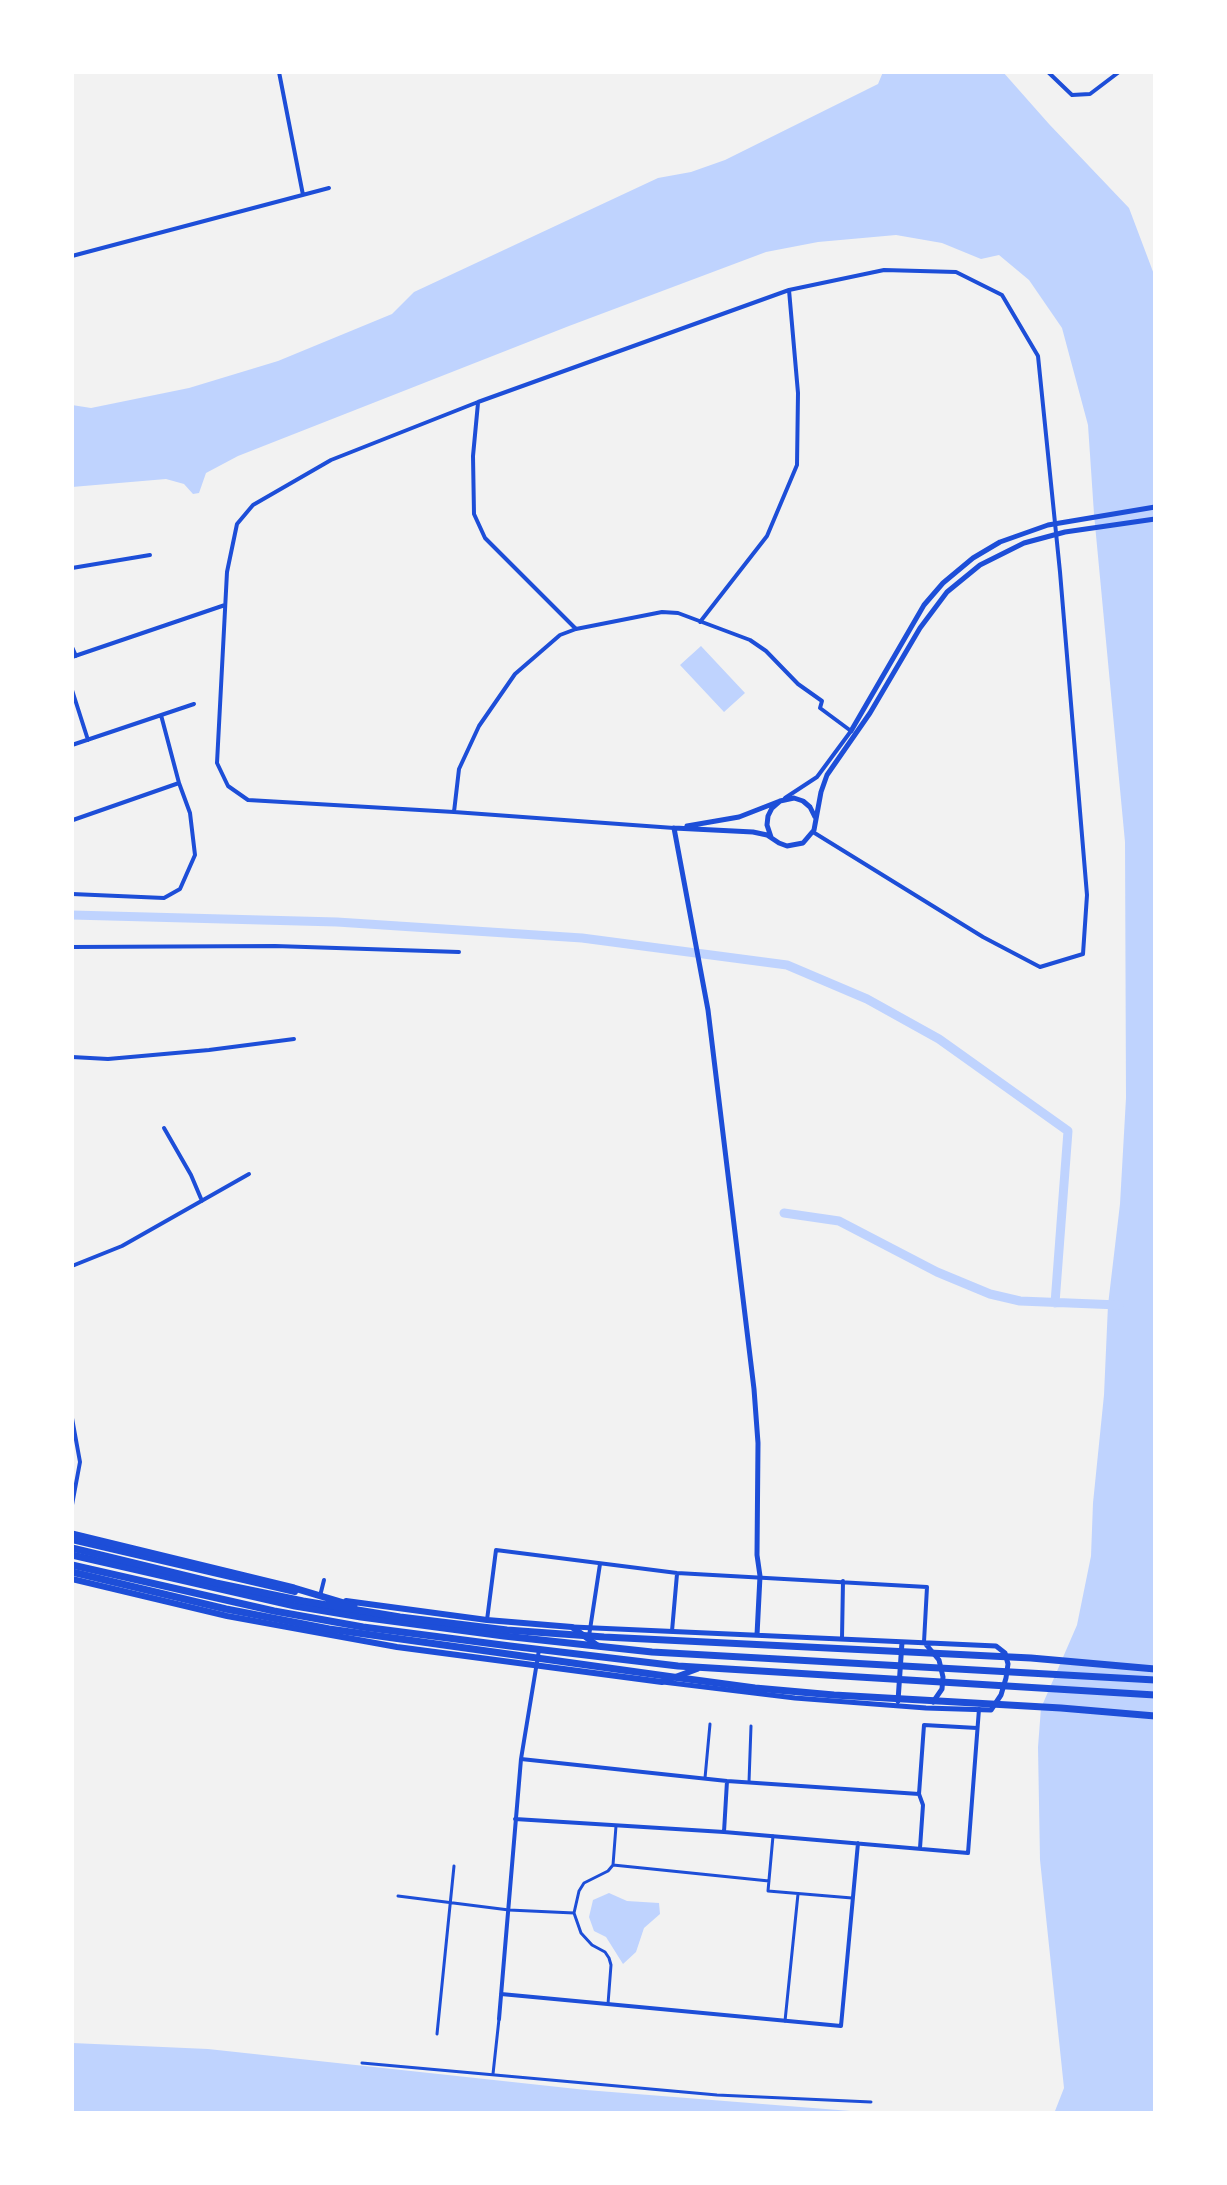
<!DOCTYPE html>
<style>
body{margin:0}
#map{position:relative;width:1227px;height:2185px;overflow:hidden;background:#f2f2f2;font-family:"Sofia Sans Condensed",sans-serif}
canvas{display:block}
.frame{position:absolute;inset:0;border:74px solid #fff;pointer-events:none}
</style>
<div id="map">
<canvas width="1227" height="2185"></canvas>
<div class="frame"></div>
</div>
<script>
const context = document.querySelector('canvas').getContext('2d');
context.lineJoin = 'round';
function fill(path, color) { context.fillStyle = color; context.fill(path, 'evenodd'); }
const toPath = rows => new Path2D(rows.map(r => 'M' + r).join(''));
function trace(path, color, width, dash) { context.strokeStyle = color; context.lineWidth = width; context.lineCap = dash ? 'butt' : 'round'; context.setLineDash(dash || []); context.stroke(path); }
const water = toPath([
 [883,72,1003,72,1049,124,1129,208,1155,277,1155,2113,1051,2113,1055,2111,1064,2088,1040,1860,1038,1747,1041,1708,1077,1625,1091,1556,1093,1503,1104,1395,1108,1305,1120,1204,1126,1098,1125,842,1094,514,1088,425,1062,328,1029,280,999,255,981,259,942,243,896,235,818,242,766,252,569,326,238,456,206,473,199,493,193,494,184,484,166,479,72,487,72,405,91,408,189,388,278,361,392,314,414,292,658,178,691,172,725,160,878,84],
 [701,646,745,693,724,712,680,665],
 [609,1893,627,1901,659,1903,660,1914,644,1928,636,1952,623,1964,606,1937,594,1931,589,1917,593,1900],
 [72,2043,208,2049,586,2090,876,2113,72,2113]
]);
const canal = toPath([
 [72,915,337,922,582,938,787,965,867,999,939,1039,1068,1131,1055,1303],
 [784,1213,839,1221,937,1272,990,1294,1020,1301,1119,1305]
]);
const pedestrian = toPath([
 [705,1778,710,1724],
 [749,1782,751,1726],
 [773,1836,768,1891,852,1898],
 [613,1865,769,1881],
 [398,1896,509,1910,574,1913],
 [608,2004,611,1965,609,1958,605,1952,592,1945,581,1933,574,1913,579,1891,584,1883,608,1871,613,1865,616,1826],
 [785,2021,798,1894],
 [437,2034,454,1866],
 [362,2063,717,2095,871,2102],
 [493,2074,499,2019]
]);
const minor = toPath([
 [279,72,303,195],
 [1048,72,1072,95,1090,94,1119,72],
 [72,256,329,188],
 [478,403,473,456,474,514,485,538,576,629],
 [72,568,150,555],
 [700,622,767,536,797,465,798,393,789,290],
 [72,647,76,656],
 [72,657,225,605],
 [72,690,88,740],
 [72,745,194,704],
 [454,812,459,769,479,726,515,674,560,635,576,629,662,612,678,613,750,640,766,651,798,684,822,701,820,708,851,731,817,777,785,798],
 [72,819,73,820,179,783],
 [674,828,454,812,248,800,228,786,217,763,227,572,237,524,253,505,331,460,478,402,789,290,884,270,956,272,1002,295,1038,356,1060,572,1087,895,1083,954,1040,967,983,937,813,832],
 [72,894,164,898,180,889,195,855,190,813,179,783,161,715],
 [72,947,275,946,459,952],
 [72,1057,108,1059,209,1050,294,1039],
 [164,1128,191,1175,202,1201],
 [72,1266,122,1246,249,1174],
 [72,1418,80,1462,72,1505],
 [320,1596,324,1580],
 [487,1620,496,1550,677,1573,927,1587,924,1642],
 [672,1631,677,1574],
 [589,1636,600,1564],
 [842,1638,843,1581],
 [521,1759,727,1781,919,1794],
 [515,1819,724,1832,968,1853,979,1709],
 [724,1832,727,1781],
 [920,1848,923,1805,919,1794,924,1725,977,1728],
 [501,1994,841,2026,858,1843],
 [499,2019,521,1759,539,1650]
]);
const tertiary = toPath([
 [851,731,924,605,943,583,973,558,1000,542,1048,525,1155,507],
 [687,826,739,817,780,801],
 [674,828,708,1010,754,1389,758,1443,757,1555,760,1576,757,1635],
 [674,828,753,832,767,835,779,843,787,846,803,843,814,830,821,792,827,775,870,713,920,628,947,592,980,565,1024,543,1065,532,1155,519],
 [771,837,767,825,768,816,772,808,780,801,794,798,803,801,810,807,815,817],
 [573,1627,996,1646,1005,1653,1008,1664,1006,1678,1001,1695,991,1710,926,1708,795,1698,663,1682],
 [924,1642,939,1660,943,1677,942,1689,933,1702],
 [898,1701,902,1642]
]);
const secondary = toPath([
 [72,1540,295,1592],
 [72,1579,227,1616,397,1647,662,1682,697,1669],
 [346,1601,487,1620,572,1627,598,1646]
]);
const primary = toPath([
 [72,1555,295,1606,361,1617,504,1636,652,1652,1155,1680],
 [72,1565,274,1611,363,1627,510,1646,678,1666,1155,1695]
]);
const trunk = toPath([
 [72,1534,294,1588,354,1606],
 [72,1548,216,1583,303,1601,400,1617,507,1630,604,1637,1031,1658,1155,1669],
 [72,1572,226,1609,329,1629,673,1677,755,1688,834,1695,1061,1708,1155,1716]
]);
fill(water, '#bfd3fe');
trace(canal, '#bfd3fe', 9);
trace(pedestrian, '#1d4ed8', 3);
trace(minor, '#1d4ed8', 4);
trace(tertiary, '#1d4ed8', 5);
trace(secondary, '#1d4ed8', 6);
trace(primary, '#1d4ed8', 7);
trace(trunk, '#1d4ed8', 7);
</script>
